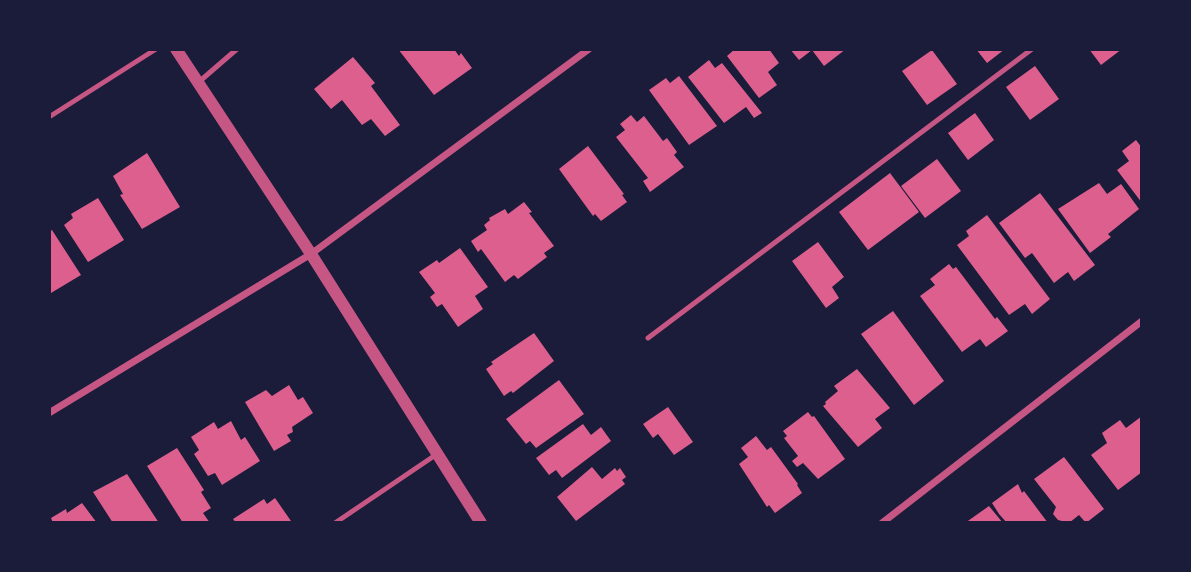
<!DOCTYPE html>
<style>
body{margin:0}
#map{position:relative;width:1191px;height:572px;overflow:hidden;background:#1b1b3a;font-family:"IBM Plex Serif",serif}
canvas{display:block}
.frame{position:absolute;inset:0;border:51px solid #1b1b3a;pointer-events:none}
</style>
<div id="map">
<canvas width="1191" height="572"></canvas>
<div class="frame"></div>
</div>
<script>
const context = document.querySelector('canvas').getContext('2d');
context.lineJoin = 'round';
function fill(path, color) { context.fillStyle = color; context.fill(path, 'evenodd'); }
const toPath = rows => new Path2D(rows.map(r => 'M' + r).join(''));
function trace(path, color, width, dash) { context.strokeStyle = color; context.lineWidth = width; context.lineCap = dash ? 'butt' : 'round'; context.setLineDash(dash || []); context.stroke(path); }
const building = toPath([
 [398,49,454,49,459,56,461,53,472,68,434,95],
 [735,49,769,49,779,63,768,72,777,85,759,98,727,56],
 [790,49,846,49,824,66,812,50,799,60],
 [976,49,1005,49,987,63],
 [1089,49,1122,49,1101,65],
 [932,50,957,84,927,105,902,71],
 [353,57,375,83,371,86,400,125,385,136,371,119,362,125,342,100,331,109,314,89],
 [709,60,715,68,722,63,762,113,754,118,746,107,724,123,688,77],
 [1035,66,1059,99,1030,120,1006,87],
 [679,76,717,126,689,145,649,90,666,78,670,83],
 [975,113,994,140,968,160,948,133],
 [631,115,637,122,644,116,663,141,667,138,677,152,674,155,684,167,650,192,643,181,648,178,616,137,625,130,620,124],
 [1136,140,1142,148,1142,203,1117,170,1129,161,1122,151],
 [588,146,624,194,622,195,627,202,601,221,595,214,593,216,559,169],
 [147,153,180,207,142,229,120,195,123,194,113,176],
 [937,159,961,191,925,218,901,186],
 [890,173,919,212,868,250,839,212],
 [1099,183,1107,194,1121,184,1139,209,1108,234,1111,237,1090,253,1058,209],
 [1040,193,1095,265,1074,281,1068,272,1054,283,1032,253,1025,258,999,223],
 [98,198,124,240,88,262,64,225,73,218,71,214],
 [524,202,532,212,529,213,554,246,544,253,547,257,518,279,514,275,505,282,481,249,478,252,471,241,487,230,484,225,490,220,489,218,505,209,508,214],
 [987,215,1050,299,1032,314,1025,304,1009,315,957,245,969,236,966,231],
 [52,230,81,275,51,293,49,290,49,232],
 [818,242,844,277,832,287,839,298,826,308,792,261],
 [460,248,488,287,475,296,483,309,458,327,442,304,437,307,430,297,435,293,419,272,437,260,439,263],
 [949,264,953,269,956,267,995,319,997,317,1008,331,986,347,980,339,962,352,920,296,935,285,930,279],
 [893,311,944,381,914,405,861,334],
 [534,333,554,361,513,393,511,391,504,396,486,369,493,364,491,362],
 [857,369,890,408,875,419,882,428,858,447,823,406,826,404,825,402,838,391,834,386],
 [559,380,584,414,536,448,530,441,526,444,506,419],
 [289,385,298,400,303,397,313,413,292,427,293,432,287,435,291,441,274,451,245,402,266,390,272,396],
 [668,407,693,442,674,455,658,434,653,438,643,424],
 [808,412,812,417,814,416,845,459,818,479,803,463,797,467,792,461,798,456,784,438,787,436,783,431],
 [1142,416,1142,472,1118,490,1091,455,1107,443,1102,433,1120,420,1126,428],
 [231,421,241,440,245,437,260,461,222,485,215,473,208,476,194,454,199,450,191,437,214,422,218,429],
 [583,424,591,435,601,427,611,441,562,478,556,470,549,475,536,458],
 [756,436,767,450,771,447,798,484,797,485,802,493,775,513,769,505,767,507,739,464,748,457,741,448],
 [177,448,204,490,201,492,211,508,203,513,210,523,183,523,147,466],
 [1064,457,1104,509,1086,523,1079,515,1069,523,1058,520,1053,514,1056,507,1034,479],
 [592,467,602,479,615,468,617,471,620,468,626,477,622,480,625,484,576,521,557,497],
 [127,474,159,523,113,523,93,492],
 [1018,484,1022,493,1024,491,1048,523,1007,523,999,514,992,503],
 [275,498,291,521,287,523,236,523,233,519,264,499,267,504],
 [82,503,97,523,53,523,51,518,66,509,67,513],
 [989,506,1003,523,965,523]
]);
const service = toPath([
 [200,81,237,49],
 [49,117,156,49],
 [648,338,1032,49],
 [335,523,437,454]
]);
const minor = toPath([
 [49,413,311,254,589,49],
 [882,523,1142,321]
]);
const tertiary = toPath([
 [176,49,311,254,481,523]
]);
fill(building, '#dd5f8e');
trace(service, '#c65784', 5);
trace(minor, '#c65784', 7);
trace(tertiary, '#c65784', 12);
</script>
